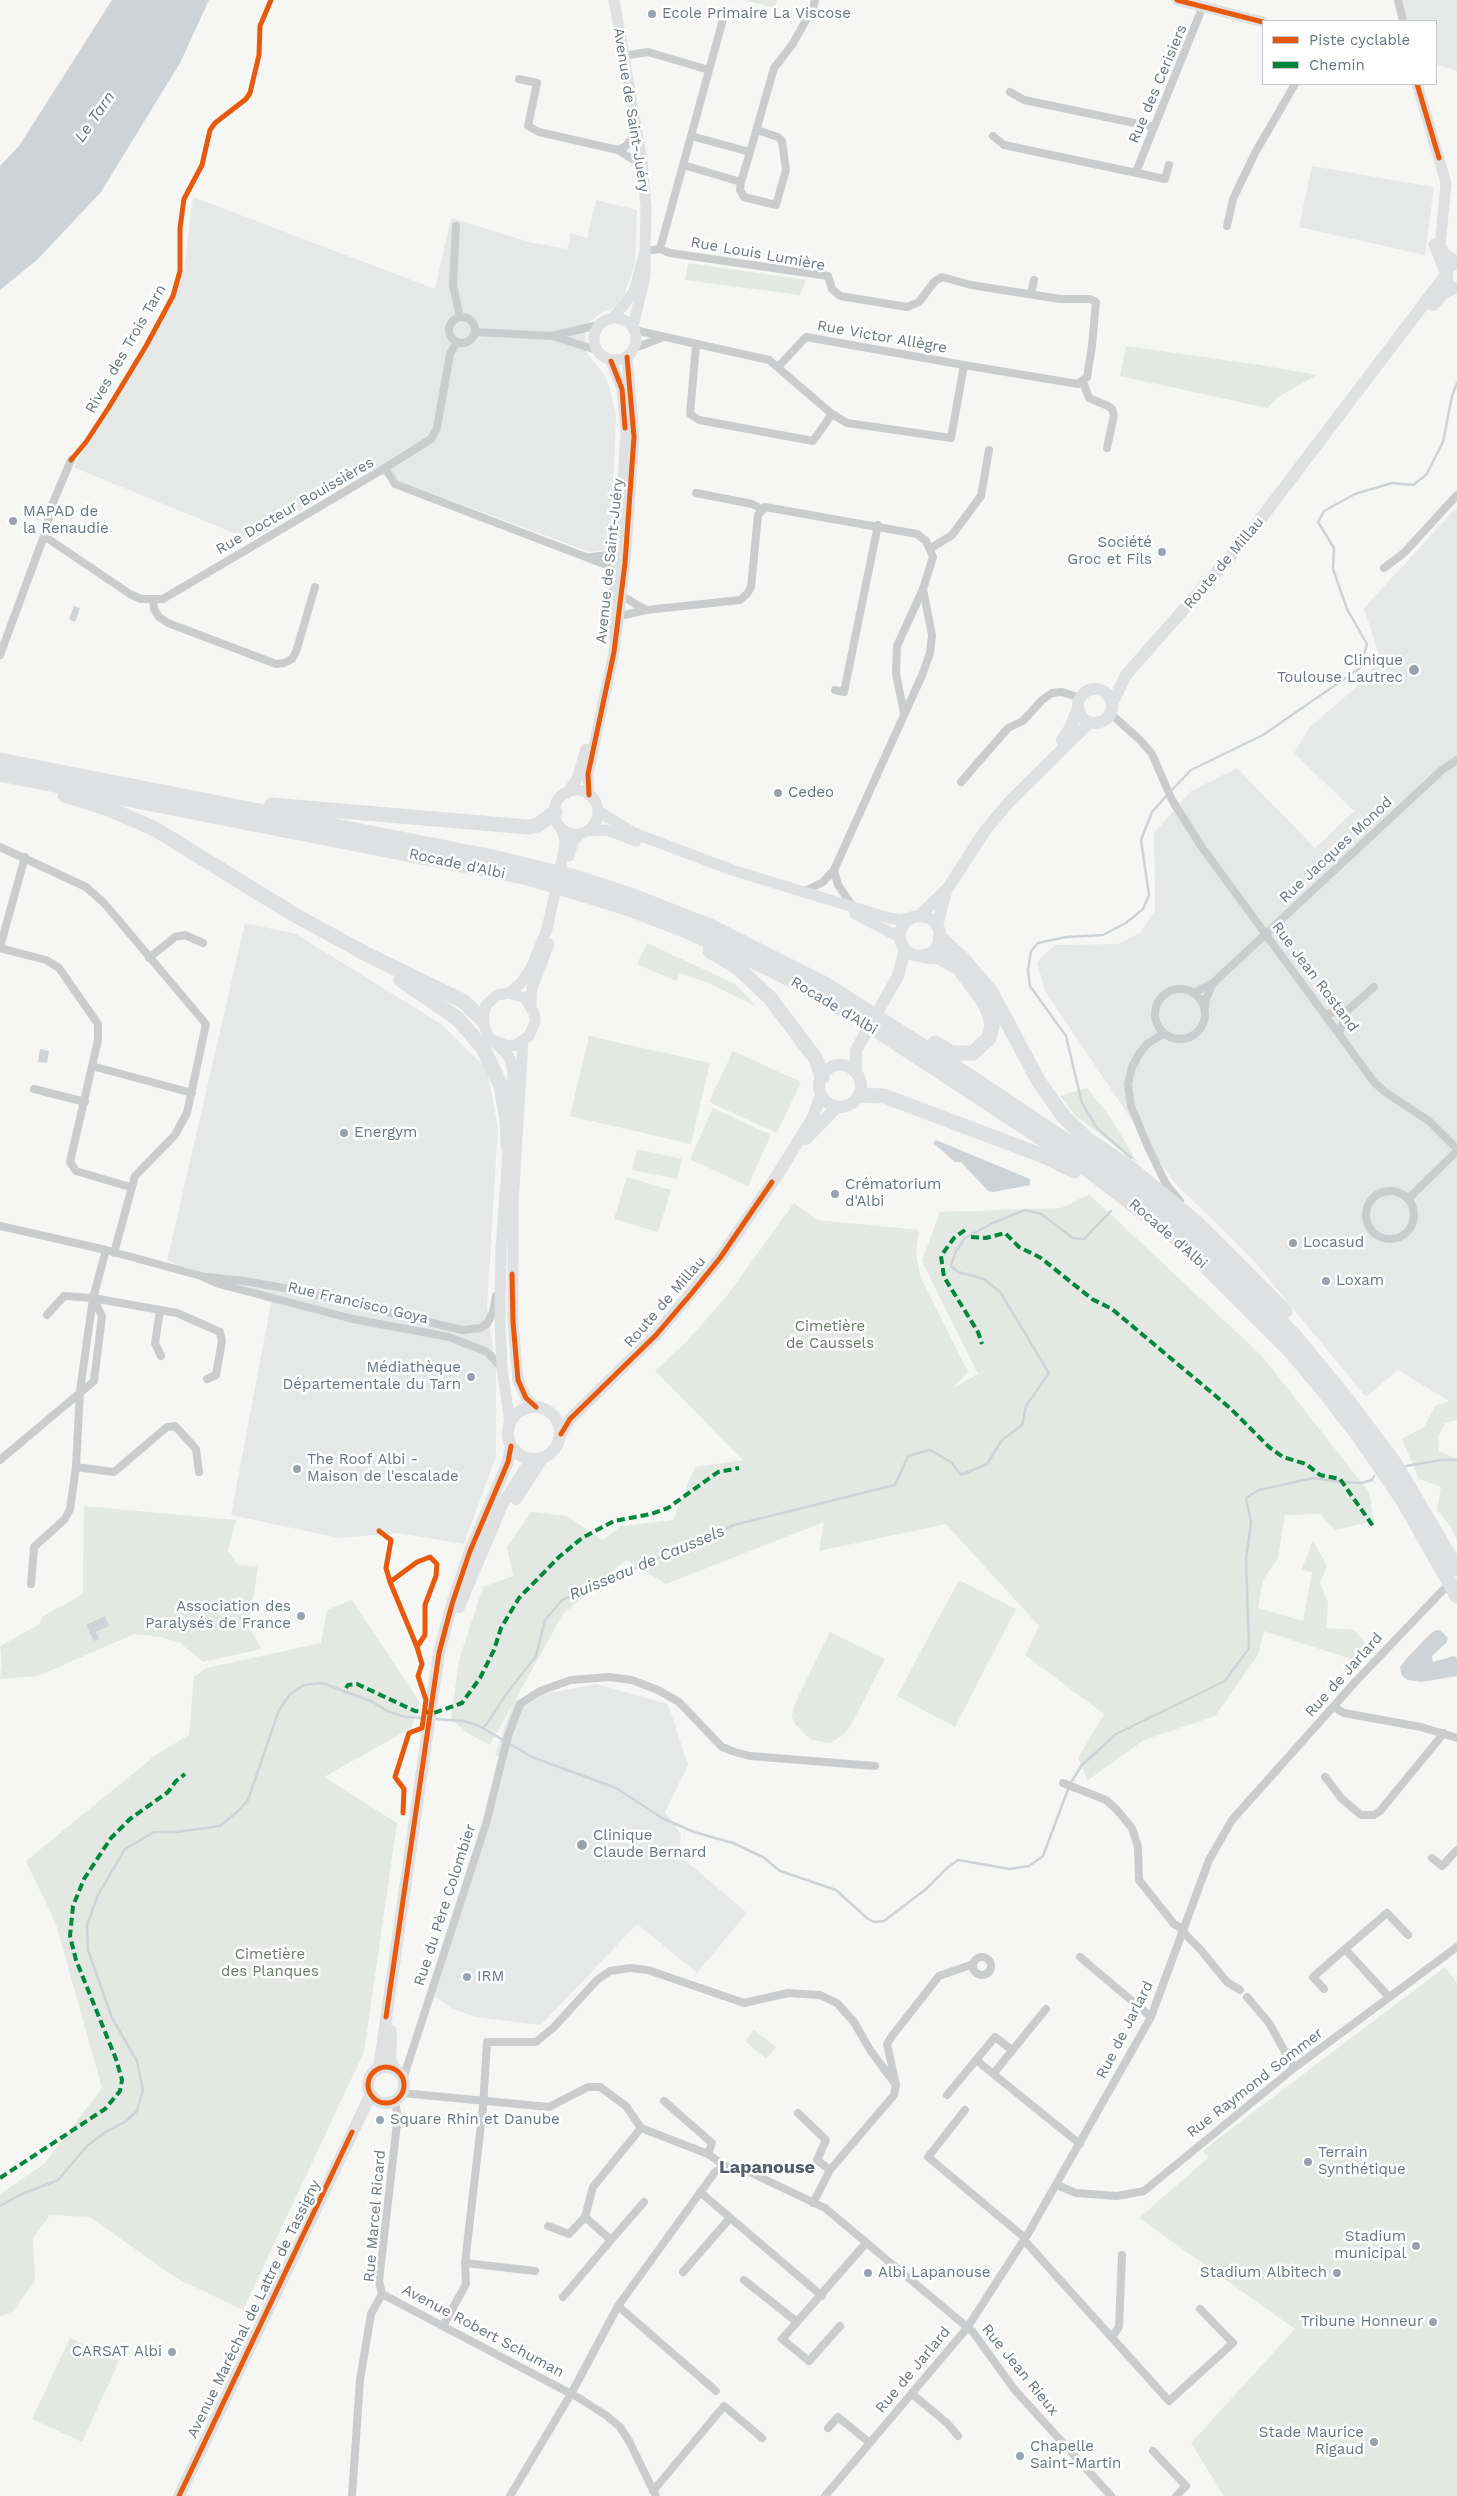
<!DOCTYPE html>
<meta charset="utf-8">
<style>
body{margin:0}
#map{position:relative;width:1457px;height:2496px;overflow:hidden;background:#f6f6f5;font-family:"Work Sans",sans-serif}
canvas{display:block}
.legend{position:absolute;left:1262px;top:20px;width:175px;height:65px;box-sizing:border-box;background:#fff;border:1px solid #c2c8ce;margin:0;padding:6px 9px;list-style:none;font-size:15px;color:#677584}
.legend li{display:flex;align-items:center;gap:10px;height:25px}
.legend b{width:25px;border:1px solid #c2c8ce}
</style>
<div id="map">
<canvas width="1457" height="2496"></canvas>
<ul class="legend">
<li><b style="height:6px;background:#e8590c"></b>Piste cyclable</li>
<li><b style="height:6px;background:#00873e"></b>Chemin</li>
</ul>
</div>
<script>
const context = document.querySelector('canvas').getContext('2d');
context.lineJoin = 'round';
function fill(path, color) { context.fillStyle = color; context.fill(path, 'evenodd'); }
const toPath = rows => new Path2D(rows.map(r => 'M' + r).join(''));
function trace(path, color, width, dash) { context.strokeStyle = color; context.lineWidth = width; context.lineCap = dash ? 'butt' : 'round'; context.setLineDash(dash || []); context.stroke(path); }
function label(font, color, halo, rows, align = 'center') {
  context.font = font + ' "Work Sans",sans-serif'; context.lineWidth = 5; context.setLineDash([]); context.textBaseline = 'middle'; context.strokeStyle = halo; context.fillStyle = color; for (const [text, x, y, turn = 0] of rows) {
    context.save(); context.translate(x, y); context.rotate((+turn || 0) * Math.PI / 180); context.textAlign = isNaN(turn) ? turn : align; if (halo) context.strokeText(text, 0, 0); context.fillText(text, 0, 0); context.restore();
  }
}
const built = toPath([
 [1395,0,1457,0,1457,71,1436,64,1436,21,1400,21],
 [1312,166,1434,187,1425,255,1299,227],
 [193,197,435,289,451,218,529,242,567,249,571,233,587,238,596,200,637,210,635,264,624,295,612,309,603,312,585,325,586,352,604,374,610,389,616,416,611,545,607,550,590,552,579,548,369,470,251,540,73,467,152,340,174,300,184,269],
 [1457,507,1457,1406,1398,1370,1366,1397,1254,1261,1173,1181,1045,991,1037,962,1055,945,1118,944,1140,933,1155,910,1154,833,1191,791,1237,768,1315,848,1354,811,1294,753,1310,727,1361,683,1380,658,1364,608],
 [245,923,296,934,441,1024,487,1069,498,1128,487,1306,496,1369,496,1456,464,1544,398,1533,339,1538,231,1515,271,1303,167,1261],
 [596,1684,668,1704,688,1765,665,1812,681,1834,679,1855,747,1913,697,1973,637,1924,541,2025,476,2017,453,2009,434,1996,490,1825,507,1759,495,1755,514,1700]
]);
const green = toPath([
 [745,0,777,0,775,8],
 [688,263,806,280,800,295,685,280],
 [1126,346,1260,365,1317,375,1278,397,1267,408,1120,376],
 [647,943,735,984,757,1007,711,984,680,973,676,981,637,964],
 [589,1036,710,1063,691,1144,570,1116],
 [733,1051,801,1082,777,1133,709,1102],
 [1087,1088,1108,1114,1138,1163,1076,1116,1060,1096],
 [713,1108,771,1135,748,1186,690,1159],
 [637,1149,682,1159,677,1179,632,1170],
 [627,1177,671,1190,658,1232,614,1219],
 [1089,1194,1262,1356,1369,1492,1374,1521,1335,1530,1320,1514,1285,1515,1278,1558,1263,1580,1258,1608,1303,1621,1312,1573,1302,1569,1313,1540,1327,1566,1320,1583,1328,1602,1326,1628,1354,1630,1371,1650,1354,1660,1264,1631,1258,1655,1215,1716,1144,1740,1088,1780,1078,1758,1104,1714,1025,1655,1039,1626,946,1524,819,1551,824,1522,666,1584,626,1560,563,1614,490,1745,469,1734,451,1719,459,1660,483,1587,513,1576,507,1547,531,1512,567,1516,603,1540,621,1526,673,1520,695,1467,743,1460,655,1371,687,1341,726,1297,794,1203,817,1220,919,1230,916,1252,920,1276,968,1372,952,1389,978,1374,922,1261,940,1212,1061,1208],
 [1457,1398,1457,1420,1445,1423,1438,1437,1439,1451,1457,1459,1457,1540,1451,1527,1437,1510,1441,1487,1419,1479,1402,1439,1424,1427,1435,1406],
 [84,1506,236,1520,228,1551,238,1565,258,1567,249,1626,261,1649,203,1662,180,1643,161,1637,134,1634,38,1676,0,1679,2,1666,0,1646,40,1624,42,1617,83,1594],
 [959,1580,1016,1609,955,1727,897,1696],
 [352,1600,420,1703,411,1728,324,1777,397,1823,364,2052,243,2310,176,2278,90,2217,50,2215,33,2238,35,2281,13,2311,0,2317,0,2194,44,2164,102,2088,56,1924,26,1861,157,1754,189,1735,194,1677,206,1668,321,1643,327,1610],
 [830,1632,885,1659,850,1727,842,1736,830,1743,811,1740,795,1724,792,1716,795,1703],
 [1445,1967,1457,1983,1457,2496,1224,2496,1191,2443,1295,2329,1139,2218,1208,2158,1203,2151,1211,2144],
 [754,2030,776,2047,766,2059,745,2041],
 [70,2338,119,2361,82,2442,32,2419]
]);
const water = toPath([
 [112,0,209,0,180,63,101,192,38,259,0,290,0,166,19,146],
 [74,606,80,608,75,622,69,619],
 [40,1049,49,1051,47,1063,38,1062],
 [936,1140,1030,1179,1030,1185,993,1192,988,1191,961,1162,955,1162,933,1143],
 [105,1616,109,1626,96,1632,99,1639,94,1641,86,1625],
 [1440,1630,1448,1638,1447,1642,1432,1656,1433,1662,1454,1656,1457,1658,1457,1676,1421,1682,1408,1680,1402,1676,1400,1667,1407,1658,1426,1638,1434,1631]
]);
const stream = toPath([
 [1171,791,1191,770,1263,735,1360,668,1367,644,1347,609,1333,569,1334,548,1318,522,1324,511,1355,494,1392,483,1413,485,1426,475,1443,442,1452,396,1457,383],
 [1131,1158,1097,1128,1082,1103,1066,1036,1030,986,1028,970,1031,951,1038,943,1066,937,1103,935,1126,923,1143,909,1149,895,1141,840,1152,812,1167,795],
 [1406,1466,1442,1460,1457,1460],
 [1344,1482,1361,1483,1372,1480,1374,1476],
 [434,1719,464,1721,479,1726,532,1757,616,1788,662,1818,694,1832,733,1843,763,1857,780,1871,836,1890,868,1919,874,1922,884,1921,926,1889,947,1868,958,1860,1010,1869,1029,1866,1043,1856,1070,1784,1082,1765,1116,1734,1225,1681,1249,1648,1246,1560,1251,1522,1246,1498,1259,1490,1313,1478,1340,1482],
 [482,1728,486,1725,507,1693,536,1656,545,1620,562,1600,734,1525,895,1485,908,1456,930,1450,951,1462,961,1475,987,1464,1002,1440,1022,1425,1026,1406,1049,1373,1000,1292,984,1279,958,1272,951,1266,955,1253,965,1238,993,1223,1025,1210,1041,1214,1073,1238,1084,1239,1111,1211],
 [0,2206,22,2194,58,2180,88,2145,107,2131,125,2122,137,2111,143,2090,137,2061,112,2018,88,1950,87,1925,98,1895,125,1849,154,1832,177,1832,220,1826,237,1812,248,1800,279,1710,290,1694,304,1685,322,1683,373,1702,387,1711,405,1717,426,1718]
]);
const street = toPath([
 [1398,0,1403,21],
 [623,56,648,52,709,70],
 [519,79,537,83,528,126,539,132,618,150,635,161,642,161],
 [1010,92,1024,100,1154,127],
 [691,136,750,152,774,68,792,45,813,8,815,0],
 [993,136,1004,145,1165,179,1169,165],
 [618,150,626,146,631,139,638,137],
 [683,165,741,182,740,190,744,197,776,205,786,170,782,141,778,137,757,130],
 [1136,172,1203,6],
 [741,182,750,152],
 [456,226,453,285,460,317],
 [1227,226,1233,199,1255,153,1295,84],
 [660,249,670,253,828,276,832,289,840,296,907,307,919,302,935,281,942,277,971,285,1060,299,1090,299,1096,302,1092,346,1087,377,1078,384,964,365],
 [645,251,660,249,725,12,737,16],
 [1031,294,1034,280],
 '449 330a13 13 0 1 1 26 0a13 13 0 1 1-26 0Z',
 [634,330,769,360,832,414,847,423,951,438,964,365,806,337,778,367],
 [475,332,552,336,598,325],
 [556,337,596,350],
 [696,346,690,414,699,420,813,441,832,414],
 [635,348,661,338],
 [1083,382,1089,398,1108,406,1112,409,1114,415,1107,448],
 [385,468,431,439,437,428,450,354,457,342],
 [696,493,752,504,762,509],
 [44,536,52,505,71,460],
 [931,548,952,535,981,496,989,450],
 [590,557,618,554],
 [1384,568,1404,553,1457,495],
 [622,596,646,610],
 [153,601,154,609,159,617,168,623,276,664,284,663,292,659,296,652,315,587],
 [620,616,646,610,740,600,747,594,751,587,758,515,765,507,917,534,926,541,933,557,923,589,897,646,896,674,904,713],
 [0,655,44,536,130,594,141,599,163,599,385,468,395,484,617,569],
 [835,690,844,692,878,525],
 [1110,713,1140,740,1152,754,1172,800,1201,846,1374,1082,1385,1092,1429,1121,1457,1149],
 [961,782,1008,728,1023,721,1042,700,1052,693,1062,692,1080,698],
 [0,847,86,887,104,903,206,1024,187,1113,175,1135,135,1176,114,1253],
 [834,870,838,885,852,905],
 [805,891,823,882,834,870,923,673,930,653,932,635,923,589],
 [0,947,25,857],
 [0,948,46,960,59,968,98,1024,98,1040,70,1162,76,1171,130,1187],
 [149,958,175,937,185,935,203,943],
 '1155 1014a25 25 0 1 1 50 0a25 25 0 1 1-50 0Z',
 [1193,993,1213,983,1442,770,1457,760],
 [1205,1007,1206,999,1213,983],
 [1325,1014,1348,1010],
 [1164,1033,1147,1044,1139,1054,1132,1067,1128,1084,1131,1106,1148,1147,1166,1184,1180,1201],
 [1339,1033,1348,1010,1374,987],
 [92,1066,192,1093],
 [34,1089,85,1102],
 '1366 1215a24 24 0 1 1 48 0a24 24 0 1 1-48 0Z',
 [1408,1199,1457,1151],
 [0,1226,106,1250,201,1276,219,1284,353,1319,449,1337,487,1352,502,1368],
 [207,1277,244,1281,295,1290,462,1330,480,1328,487,1324,493,1312,496,1296],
 [160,1310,155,1343,161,1356],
 [47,1315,64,1296,93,1298,177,1313,220,1332,222,1341,216,1375,207,1379],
 [0,1460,94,1381,102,1316,93,1298],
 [76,1467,114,1472,167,1427,175,1426,196,1449,199,1472],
 [31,1584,34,1547,65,1519,70,1509,76,1467,80,1391,93,1298,106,1250],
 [1334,1707,1344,1713,1421,1727,1457,1738],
 [1325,1777,1342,1799,1361,1815,1374,1815,1380,1811,1444,1733],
 [1063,1783,1106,1800,1117,1810,1132,1828,1138,1847,1139,1880,1174,1924,1184,1930],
 [1432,1858,1442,1866,1457,1850],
 [1183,1932,1200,1949,1227,1982,1240,1990],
 [1345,1949,1387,1913,1408,1935],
 '973 1966a9 9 0 1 1 18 0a9 9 0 1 1-18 0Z',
 [1080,1957,1151,2017],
 [1324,1989,1313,1977,1345,1949,1389,1997],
 [1247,1997,1269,2023,1294,2068],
 [976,2060,995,2037,1012,2050],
 [993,2074,1046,2009],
 [403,2079,486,1824,508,1736,520,1704,540,1691,571,1680,609,1677,632,1680,658,1690,679,1702,722,1747,735,1752,750,1756,875,1766],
 [402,2093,549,2107,588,2087,600,2087,626,2106,641,2128,708,2154,725,2166],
 [947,2095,976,2060,1080,2144],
 [664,2101,712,2143,708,2154],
 [965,2110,928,2157,1025,2238],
 [798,2113,826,2140,817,2160,830,2170],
 [1057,2185,1076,2193,1117,2196,1144,2191,1294,2068,1457,1947],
 [700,2192,822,2296],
 [813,2203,830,2170,894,2095,896,2085,887,2044,892,2036,939,1976,973,1964],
 [585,2217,611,2240,644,2202],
 [548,2226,569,2234,585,2217,593,2187,641,2128],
 [1024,2240,1169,2401,1233,2343,1200,2309],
 [465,2263,535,2271],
 [683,2272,730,2218],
 [744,2280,797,2322,866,2243],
 [382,2294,579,2398,607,2416,620,2427,629,2441,656,2496],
 [563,2297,611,2240],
 [618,2306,716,2391],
 [797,2322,782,2339,809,2361,840,2326],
 [443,2326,466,2284,465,2263,483,2107,487,2042,536,2042,554,2027,597,1980,610,1971,630,1968,648,1970,744,2003,788,1993,820,1995,837,2003,854,2022,870,2050,896,2085],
 [1112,2337,1119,2327,1122,2255],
 [912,2394,947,2423,958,2436],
 [828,2428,838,2417,870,2443],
 [1153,2451,1186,2486,1176,2496],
 [653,2491,724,2406,762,2438],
 [352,2496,360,2380,371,2314,382,2294,379,2281,398,2115,394,2101],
 [510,2496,571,2394,618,2306,715,2172,725,2166,745,2170,825,2208,973,2332,1014,2389,1111,2496],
 [825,2496,967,2328,1029,2232,1151,2017,1209,1860,1232,1820,1357,1680,1443,1590]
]);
const secondary = toPath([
 [614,0,642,161,646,207,645,251],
 [1177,0,1263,22],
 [1417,84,1446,183,1440,246,1445,254,1456,261],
 [1434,244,1445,272],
 '594 339a21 21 0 1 1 42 0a21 21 0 1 1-42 0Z',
 [613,318,634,292,645,251,645,276,633,327],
 [610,633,618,554,626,434,622,389,611,361],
 '554 812a22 22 0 1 1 44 0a22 22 0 1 1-44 0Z',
 [567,793,577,779,586,749],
 [589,795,588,774,614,652,625,563,634,437,627,357],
 [598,811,634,833,732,870,889,918,901,920,911,917],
 [587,831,607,830,636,841],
 [569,856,573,842,580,834],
 [855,914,899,937],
 [509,993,521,983,531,968,547,929,564,851,565,839,561,828],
 [531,1004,532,988,549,944],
 [492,1040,508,1046,516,1045,529,1036,535,1022,534,1013,525,998,509,993,497,995,486,1005,482,1019,487,1034,492,1040,505,1052,510,1059,513,1072,511,1120],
 [523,1041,513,1203,513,1322,518,1380,526,1398,536,1407],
 [509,1138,501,1249,500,1321,502,1368,510,1423]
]);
const primary = toPath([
 [1447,282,1447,269,1457,261],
 [1433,305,1443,294,1454,288],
 '1078 706a17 17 0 1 1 34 0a17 17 0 1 1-34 0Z',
 [1112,704,1126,675,1243,542,1445,276],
 [1062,740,1070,728,1078,708],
 [920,915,948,888,984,832,1010,801,1090,722],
 '900 936a20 20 0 1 1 40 0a20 20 0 1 1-40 0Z',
 [937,925,946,892],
 '819 1086a21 21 0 1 1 42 0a21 21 0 1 1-42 0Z',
 [856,1072,856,1050,898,976,905,950],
 [806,1139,837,1107],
 '508 1433a26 26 0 1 1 52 0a26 26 0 1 1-52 0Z',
 [561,1434,570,1419,656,1335,720,1258,776,1177,812,1119,821,1095],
 [516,1499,541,1460],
 [459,1607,502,1505,531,1460],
 [391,2031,390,2058,394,2068],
 '368 2085a18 18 0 1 1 36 0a18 18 0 1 1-36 0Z',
 [379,2068,439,1653,452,1604,470,1551,508,1462,511,1446],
 [179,2496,371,2094]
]);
const highway = toPath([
 [0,760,488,856,572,876,633,896,710,926,825,984,959,1069,1126,1181,1218,1258,1294,1335,1345,1397,1394,1462,1457,1569],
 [0,774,528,878,627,908,684,930,772,970,809,990,861,1020,1082,1165,1181,1242,1291,1352,1323,1390,1361,1439,1404,1502,1457,1596],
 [65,795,109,809,155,829,293,914,368,955,463,1001,482,1019],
 [272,805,528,827,538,825,555,812],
 [940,938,964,960,991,992,1039,1082,1064,1117,1087,1139,1134,1171,1196,1222,1285,1311],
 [710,951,737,967,770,998,816,1059,822,1077],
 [925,956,939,957,959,968,984,1002,990,1015,992,1027,989,1038,973,1053,952,1053,935,1043],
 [401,980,458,1019,483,1048,501,1086,507,1120,508,1145],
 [860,1095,884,1096,1046,1157,1074,1171]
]);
const quiet = toPath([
 [965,1230,954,1238,941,1256,944,1277,978,1332,982,1344],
 [971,1237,986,1238,1005,1233,1019,1247,1041,1258,1092,1299,1112,1309,1230,1408,1269,1447,1283,1457,1306,1464,1320,1475,1340,1479,1373,1526],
 [346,1688,348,1685,357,1684,415,1711,434,1713,462,1703,480,1678,494,1650,501,1628,519,1598,559,1557,582,1538,614,1521,651,1514,668,1508,718,1472,739,1468],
 [0,2178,105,2109,120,2091,122,2080,116,2059,76,1960,70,1936,73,1906,84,1879,111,1838,130,1819,168,1792,176,1781,185,1774]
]);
const cycleway = toPath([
 [1177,0,1263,22],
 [1417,84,1439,158],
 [611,361,622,389,625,428],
 [71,460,86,442,109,407,146,346,173,296,180,271,180,228,184,199,202,165,210,130,215,123,246,99,250,93,259,55,260,26,271,0],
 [589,795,588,774,614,652,625,563,634,437,627,357],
 [512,1274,513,1322,518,1380,526,1398,536,1407],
 [561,1434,570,1419,656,1335,691,1294,720,1258,772,1182],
 [379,1531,391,1540,386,1568,390,1582,417,1562,430,1557,437,1564,436,1576,425,1605,425,1635,417,1647,422,1664,418,1676,426,1700,422,1728,409,1733,395,1777,404,1789,403,1813],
 [390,1582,417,1647],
 [386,2017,439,1653,452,1604,470,1551,508,1462,511,1446],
 '368 2085a18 18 0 1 1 36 0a18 18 0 1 1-36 0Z',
 [179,2496,352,2132]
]);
const markers = [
 [652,14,5,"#99a2ac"],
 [13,521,5,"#99a2ac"],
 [1162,552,5,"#99a2ac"],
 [1414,670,6,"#99a2ac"],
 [778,793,5,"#99a2ac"],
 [344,1133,5,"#99a2ac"],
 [835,1194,5,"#99a2ac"],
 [1293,1243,5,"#99a2ac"],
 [1326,1281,5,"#99a2ac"],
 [471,1377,5,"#99a2ac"],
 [297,1469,5,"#99a2ac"],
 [301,1616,5,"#99a2ac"],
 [582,1845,6,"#99a2ac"],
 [467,1977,5,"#99a2ac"],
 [380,2120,5,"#99a2ac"],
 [1308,2162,5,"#99a2ac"],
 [1416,2246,5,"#99a2ac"],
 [868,2273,5,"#99a2ac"],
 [1337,2273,5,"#99a2ac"],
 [1433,2322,5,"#99a2ac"],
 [172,2352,5,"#99a2ac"],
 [1374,2442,5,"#99a2ac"],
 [1020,2456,5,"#99a2ac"]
];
const poiNames = [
 ["Ecole Primaire La Viscose",662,14],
 ["MAPAD de",23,512],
 ["la Renaudie",23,529],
 ["Société",1152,543,"right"],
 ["Groc et Fils",1152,560,"right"],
 ["Clinique",1403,661,"right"],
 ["Toulouse Lautrec",1403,678,"right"],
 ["Cedeo",788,793],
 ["Energym",354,1133],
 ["Crématorium",845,1185],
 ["d'Albi",845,1202],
 ["Locasud",1303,1243],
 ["Loxam",1336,1281],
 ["Médiathèque",461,1368,"right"],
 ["Départementale du Tarn",461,1385,"right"],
 ["The Roof Albi -",307,1460],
 ["Maison de l'escalade",307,1477],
 ["Association des",291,1607,"right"],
 ["Paralysés de France",291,1624,"right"],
 ["Clinique",593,1836],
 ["Claude Bernard",593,1853],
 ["IRM",477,1977],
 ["Square Rhin et Danube",390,2120],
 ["Terrain",1318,2153],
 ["Synthétique",1318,2170],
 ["Stadium",1406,2237,"right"],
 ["municipal",1406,2254,"right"],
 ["Albi Lapanouse",878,2273],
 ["Stadium Albitech",1327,2273,"right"],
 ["Tribune Honneur",1423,2322,"right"],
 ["CARSAT Albi",162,2352,"right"],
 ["Stade Maurice",1364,2433,"right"],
 ["Rigaud",1364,2450,"right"],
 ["Chapelle",1030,2447],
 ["Saint-Martin",1030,2464]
];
const streetNames = [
 ["Rue des Cerisiers",1158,84,-67],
 ["Avenue de Saint-Juéry",631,110,81],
 ["Rue Louis Lumière",758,254,10],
 ["Rue Victor Allègre",882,337,10],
 ["Rives des Trois Tarn",126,349,-60],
 ["Rue Docteur Bouissières",295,506,-30],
 ["Avenue de Saint-Juéry",610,561,-84],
 ["Route de Millau",1224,563,-50],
 ["Rue Jacques Monod",1336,850,-43],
 ["Rocade d'Albi",457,864,12],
 ["Rue Jean Rostand",1315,977,53],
 ["Rocade d'Albi",834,1006,31],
 ["Rocade d'Albi",1168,1234,41],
 ["Route de Millau",665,1302,-49],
 ["Rue Francisco Goya",358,1303,13],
 ["Rue de Jarlard",1344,1675,-48],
 ["Rue du Père Colombier",445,1905,-72],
 ["Rue de Jarlard",1125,2030,-63],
 ["Rue Raymond Sommer",1255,2083,-38],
 ["Rue Marcel Ricard",375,2216,-85],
 ["Avenue Maréchal de Lattre de Tassigny",254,2309,-64],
 ["Avenue Robert Schuman",483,2331,28],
 ["Rue de Jarlard",913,2370,-50],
 ["Rue Jean Rieux",1020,2370,51]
];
const parkNames = [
 ["Cimetière",830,1327],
 ["de Caussels",830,1344],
 ["Cimetière",270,1955],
 ["des Planques",270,1972]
];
const waterNames = [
 ["Le Tarn",95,117,-55],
 ["Ruisseau de Caussels",647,1563,-23]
];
const quarterNames = [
 ["Lapanouse",767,2168]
];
fill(built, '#e6e8e8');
fill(green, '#e4e8e3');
fill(water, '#cdd3d7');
trace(stream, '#cdd3d7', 2.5);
trace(street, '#cbcccd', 8);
trace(secondary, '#dfe0e1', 11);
trace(primary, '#dfe0e1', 12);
trace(highway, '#dfe0e1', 15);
trace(quiet, '#00873e', 4, [8, 4]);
trace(cycleway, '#e8590c', 5);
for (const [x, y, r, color] of markers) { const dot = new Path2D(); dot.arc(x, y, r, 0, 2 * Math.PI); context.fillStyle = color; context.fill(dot); trace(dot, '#fff', 2); }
label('15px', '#677584', '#fff', poiNames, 'left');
label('15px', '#677584', '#fff', streetNames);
label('15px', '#687c66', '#fff', parkNames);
label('italic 16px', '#637680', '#fff', waterNames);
label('bold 18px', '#555e6a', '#fff', quarterNames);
</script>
